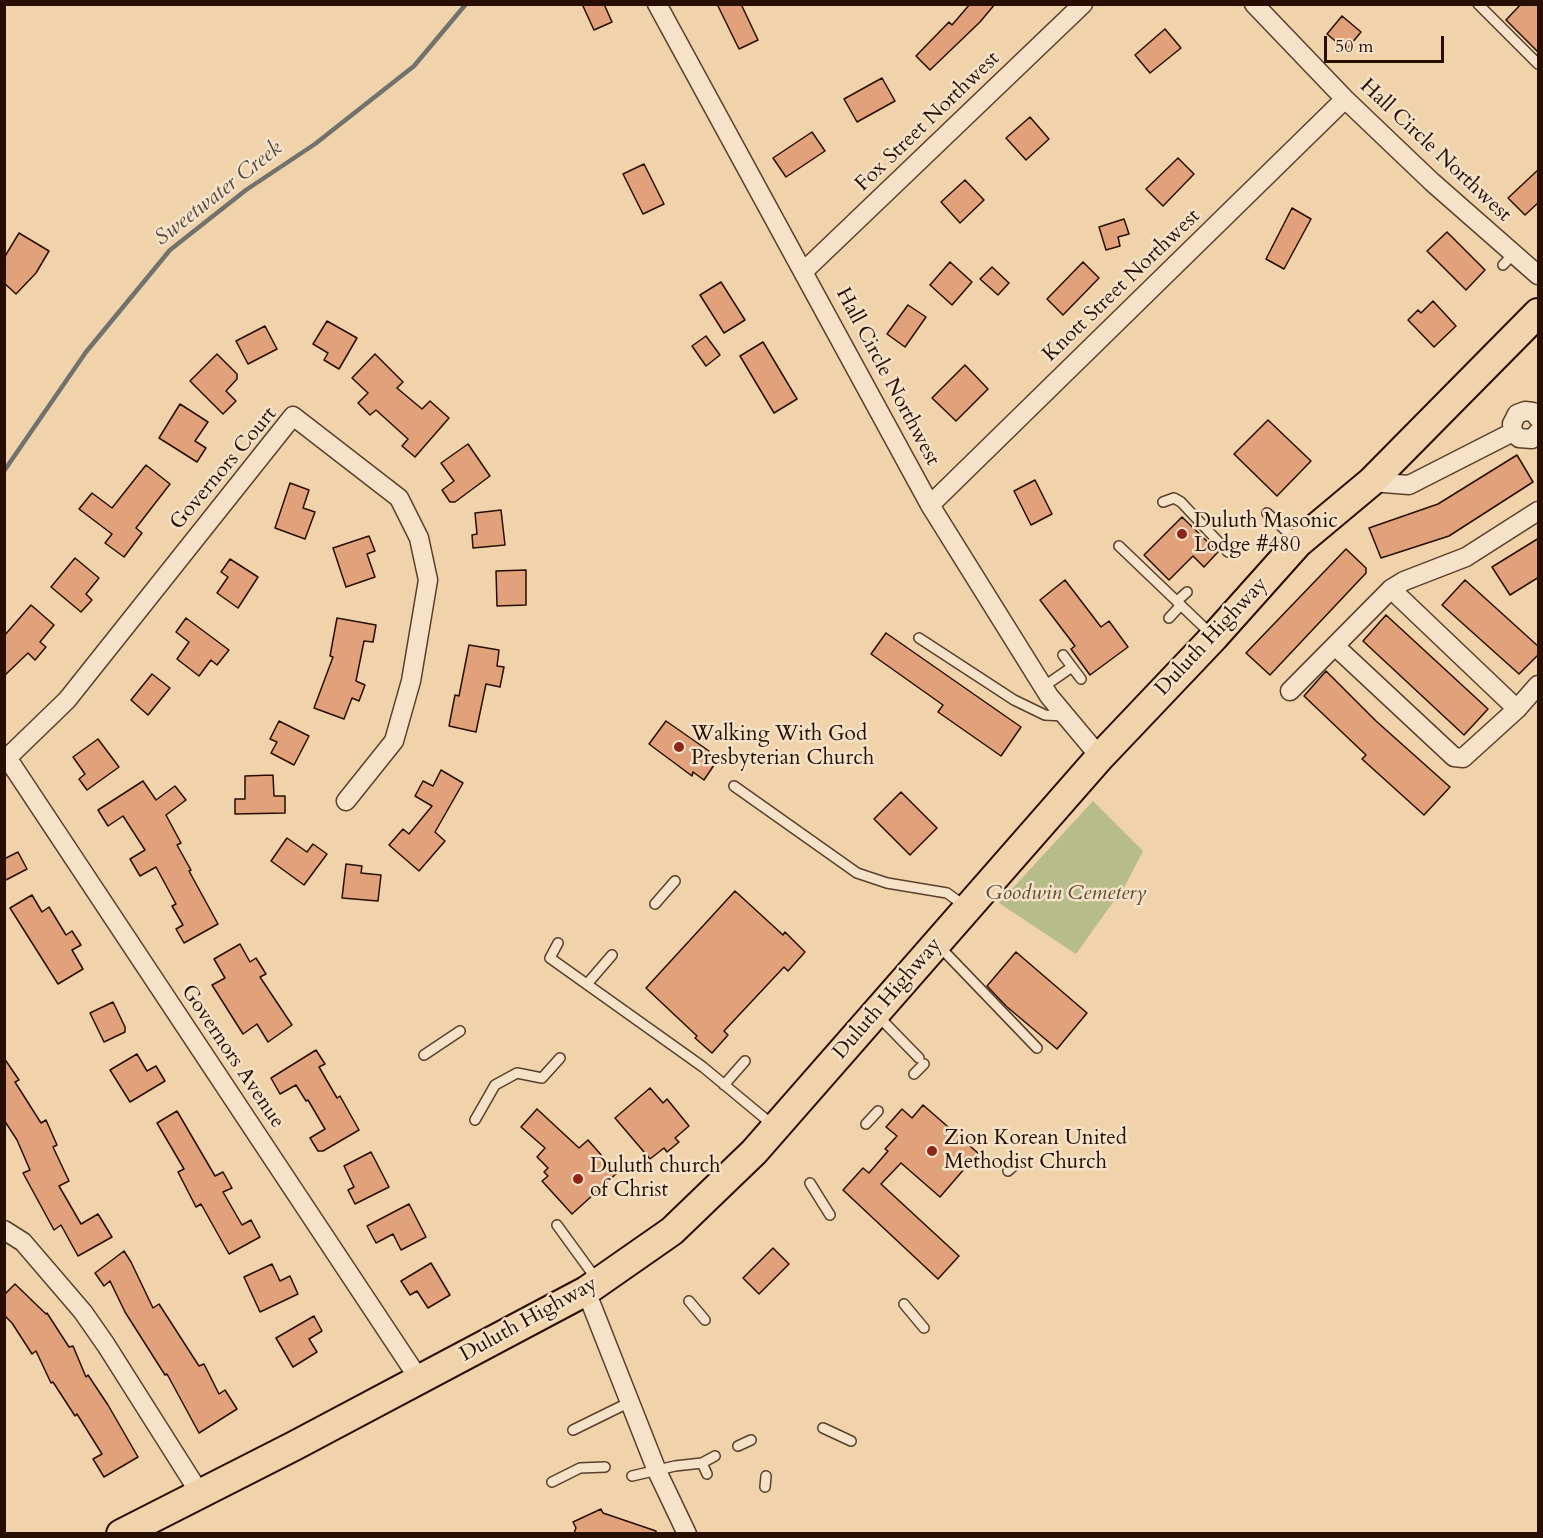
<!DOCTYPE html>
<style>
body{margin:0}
#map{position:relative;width:1543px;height:1538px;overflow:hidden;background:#f0d3aa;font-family:Cardo,serif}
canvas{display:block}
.frame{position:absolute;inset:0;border:6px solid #280e01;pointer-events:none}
.scale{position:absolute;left:1324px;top:36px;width:120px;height:27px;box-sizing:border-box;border:3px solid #280e01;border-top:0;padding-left:8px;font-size:18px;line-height:21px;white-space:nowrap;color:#280e01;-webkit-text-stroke:4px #f5e2c8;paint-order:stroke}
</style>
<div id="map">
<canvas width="1543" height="1538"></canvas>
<div class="frame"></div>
<div class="scale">50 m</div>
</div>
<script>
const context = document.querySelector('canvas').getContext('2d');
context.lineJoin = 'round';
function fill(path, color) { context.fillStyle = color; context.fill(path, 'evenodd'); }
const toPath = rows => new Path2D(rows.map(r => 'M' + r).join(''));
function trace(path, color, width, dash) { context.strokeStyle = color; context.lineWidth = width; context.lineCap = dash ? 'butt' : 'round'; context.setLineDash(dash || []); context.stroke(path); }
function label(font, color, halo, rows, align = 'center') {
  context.font = font + ' Cardo,serif'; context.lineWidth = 5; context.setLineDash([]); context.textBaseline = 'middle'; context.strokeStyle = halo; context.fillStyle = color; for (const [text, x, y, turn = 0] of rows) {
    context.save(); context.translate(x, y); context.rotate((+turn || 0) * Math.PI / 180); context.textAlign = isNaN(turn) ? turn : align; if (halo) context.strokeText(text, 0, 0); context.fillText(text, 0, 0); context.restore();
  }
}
const green = toPath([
 [1093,801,1143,851,1126,884,1076,954,999,903]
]);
const stream = toPath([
 [4,471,86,352,170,250,246,190,315,144,414,66,466,4]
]);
const building = toPath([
 [582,4,604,4,612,22,594,30,582,4],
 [717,4,741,4,758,40,739,49,717,4],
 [970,4,995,4,980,22,930,70,916,56,949,22,952,25,970,4],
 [1521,4,1539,4,1539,53,1506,20,1521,4],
 [1342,16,1361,32,1346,50,1327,34,1342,16],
 [1165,29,1181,48,1150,73,1135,55,1165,29],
 [882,78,895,101,857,122,844,99,882,78],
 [1030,117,1049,139,1026,160,1006,138,1030,117],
 [812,132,825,151,786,177,773,158,812,132],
 [1178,158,1194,174,1163,206,1146,189,1178,158],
 [644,164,664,204,643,214,623,174,644,164],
 [1539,169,1539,202,1525,215,1508,198,1539,169],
 [965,180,984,200,960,223,941,202,965,180],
 [1292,208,1311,219,1284,269,1266,259,1292,208],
 [1124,219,1129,234,1118,237,1120,246,1106,250,1099,227,1124,219],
 [1447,232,1485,270,1466,290,1427,251,1447,232],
 [19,233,49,251,36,273,16,294,4,283,4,258,19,233],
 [950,262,972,282,952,305,930,285,950,262],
 [1083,262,1099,278,1063,315,1047,299,1083,262],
 [992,267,1009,283,998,295,980,279,992,267],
 [721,282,745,320,724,333,700,295,721,282],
 [1433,301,1456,326,1434,347,1408,320,1418,310,1421,313,1433,301],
 [908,305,926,317,905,347,887,334,908,305],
 [327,321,357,338,339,369,324,360,328,353,313,344,327,321],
 [265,326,277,349,248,364,236,341,265,326],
 [706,336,720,355,706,366,692,346,706,336],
 [763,342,797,399,774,413,740,356,763,342],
 [217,354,237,374,237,379,226,391,236,401,223,414,190,381,217,354],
 [375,354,403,382,397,388,422,409,430,401,449,418,415,457,402,446,408,439,376,410,370,415,358,403,368,393,352,378,375,354],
 [965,365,988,389,956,421,932,398,965,365],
 [180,404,208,422,195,441,206,448,197,462,159,438,180,404],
 [1268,420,1311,461,1277,496,1234,454,1268,420],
 [468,444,490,476,455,502,450,502,442,490,454,481,441,463,468,444],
 [1517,455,1533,482,1449,536,1381,558,1369,528,1438,504,1517,455],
 [146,465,170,484,136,528,142,533,124,557,105,543,112,534,79,509,92,493,112,508,146,465],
 [1035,480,1052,514,1031,525,1014,491,1035,480],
 [290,483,309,490,303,508,315,512,305,539,275,528,290,483],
 [501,510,505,545,473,548,472,535,477,534,475,513,501,510],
 [1182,517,1218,552,1204,567,1193,556,1169,580,1144,555,1182,517],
 [369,536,375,551,367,554,375,577,346,587,333,548,369,536],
 [1539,538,1539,577,1510,595,1492,567,1539,538],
 [1346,549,1366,568,1366,573,1270,675,1246,653,1346,549],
 [75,558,99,578,86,594,92,600,81,612,51,587,75,558],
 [230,559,258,577,238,608,217,593,228,577,221,572,230,559],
 [526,570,526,605,497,606,496,571,526,570],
 [1065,580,1101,627,1109,621,1128,647,1090,675,1071,649,1075,646,1040,600,1065,580],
 [1465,580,1539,647,1539,654,1519,674,1442,605,1465,580],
 [31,605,54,625,40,642,46,647,35,660,28,653,4,676,4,636,31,605],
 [1386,615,1488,709,1464,735,1363,641,1386,615],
 [186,618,229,650,217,665,211,660,199,676,177,659,189,642,176,632,186,618],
 [337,618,376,625,373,642,364,641,356,681,365,685,359,701,352,698,344,719,314,708,333,657,330,656,337,618],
 [886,633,1021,727,1001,756,938,712,943,705,871,654,886,633],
 [469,645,499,650,497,666,504,667,500,687,486,684,476,732,449,726,455,695,459,696,469,645],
 [1326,671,1376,721,1450,787,1424,815,1362,759,1366,755,1304,696,1326,671],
 [152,674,170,688,148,715,131,700,152,674],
 [279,721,309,736,294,765,271,753,277,742,270,739,279,721],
 [666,721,709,751,706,755,716,762,704,780,693,772,692,776,649,744,666,721],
 [98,739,119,767,87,790,79,779,85,774,73,757,98,739],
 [441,770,463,783,435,832,445,841,419,871,389,845,403,829,409,834,432,806,415,796,423,781,433,786,441,770],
 [273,775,274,796,285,796,285,813,235,814,235,799,245,799,245,776,273,775],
 [143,781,156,800,175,786,186,800,166,815,181,843,177,845,191,870,189,871,218,924,184,943,176,929,183,925,172,906,176,904,156,867,140,876,130,859,145,850,123,816,108,826,98,810,143,781],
 [901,792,937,828,910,855,874,819,901,792],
 [287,838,307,852,313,844,327,854,304,885,271,861,287,838],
 [18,852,27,869,4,881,4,859,18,852],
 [346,864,362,866,361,873,381,875,378,901,342,898,346,864],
 [735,891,783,935,785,932,805,952,788,971,784,967,724,1031,728,1035,712,1053,695,1038,697,1036,646,988,735,891],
 [32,895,42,912,49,907,66,935,72,931,81,945,72,950,83,969,58,984,10,908,32,895],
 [240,944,250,962,256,958,266,974,260,977,292,1025,268,1042,257,1024,243,1034,212,985,225,978,214,959,240,944],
 [1016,952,1087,1013,1057,1049,1006,1006,987,986,1016,952],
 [113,1002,125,1027,125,1032,104,1042,90,1013,113,1002],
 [316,1050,325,1064,319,1067,337,1098,340,1096,359,1130,323,1151,318,1151,310,1138,325,1129,308,1100,306,1101,296,1085,280,1094,271,1078,316,1050],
 [137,1054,147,1071,156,1066,165,1081,130,1102,110,1070,137,1054],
 [4,1058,19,1080,15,1082,41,1123,46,1120,57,1145,53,1147,69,1181,59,1186,81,1224,98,1214,112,1237,78,1256,61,1225,54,1230,23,1173,30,1170,17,1140,4,1120,4,1058],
 [650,1088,663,1103,667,1099,689,1126,675,1138,679,1142,667,1152,664,1148,650,1159,615,1118,650,1088],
 [923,1105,978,1153,940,1197,901,1163,881,1184,959,1256,938,1279,843,1190,863,1168,869,1173,888,1151,885,1149,897,1136,886,1127,902,1109,912,1118,923,1105],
 [537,1109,579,1148,588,1140,617,1173,572,1214,542,1181,548,1176,544,1172,548,1168,537,1157,545,1148,521,1127,537,1109],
 [177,1111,215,1176,223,1172,232,1188,223,1192,242,1225,251,1220,260,1237,229,1254,201,1204,196,1207,178,1172,184,1169,157,1123,177,1111],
 [371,1152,389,1187,355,1204,348,1190,354,1187,344,1166,371,1152],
 [409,1204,426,1237,401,1250,393,1234,376,1243,367,1226,409,1204],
 [773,1248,789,1264,759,1294,743,1278,773,1248],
 [124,1251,131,1262,153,1308,159,1304,199,1366,204,1364,219,1394,225,1390,237,1409,199,1433,167,1374,165,1375,125,1312,110,1281,104,1286,95,1273,124,1251],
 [431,1263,450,1295,428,1308,417,1291,410,1295,401,1281,431,1263],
 [272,1264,280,1281,290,1276,298,1294,260,1312,244,1277,272,1264],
 [15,1284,46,1314,47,1313,69,1347,73,1346,86,1377,88,1375,108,1405,138,1457,104,1477,93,1459,102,1454,77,1414,75,1416,53,1382,51,1383,36,1351,32,1354,12,1323,4,1315,4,1295,15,1284],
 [314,1316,322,1331,309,1339,317,1352,293,1367,276,1338,314,1316],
 [601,1509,603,1513,656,1531,656,1533,574,1533,576,1528,573,1522,601,1509]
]);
const lane = toPath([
 [1478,4,1538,64],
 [1503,265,1514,253],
 [1163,502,1174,498,1181,502,1228,552],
 [1267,513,1297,541],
 [1119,546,1212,635],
 [1177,601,1187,592],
 [1169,618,1181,605],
 [919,638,1014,700,1045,715,1065,716],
 [1063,655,1081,679],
 [1043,687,1072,667],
 [734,786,857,873,887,883,947,893,965,906],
 [655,904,675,881],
 [558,943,550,958,703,1067,774,1126],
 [938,945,1037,1048],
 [587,984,612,955],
 [877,1015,919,1058],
 [424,1055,460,1031],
 [914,1074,924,1064],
 [724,1085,745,1061],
 [475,1120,495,1085,517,1073,542,1078,560,1058],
 [866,1124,878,1111],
 [1008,1171,1017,1163],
 [810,1183,830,1215],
 [557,1225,597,1280],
 [689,1301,705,1320],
 [904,1304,924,1328],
 [823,1428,851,1441],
 [573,1430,630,1402],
 [738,1446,751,1440],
 [702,1463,707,1474],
 [632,1476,675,1466,702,1463,715,1456],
 [552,1482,580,1468,605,1467],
 [765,1487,766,1476]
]);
const street = toPath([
 [657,4,930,505,1049,696,1100,757],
 [1254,4,1345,99,1432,182,1538,275],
 [804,271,1083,4],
 [1538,418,1533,412,1525,411,1517,414,1512,424,1513,432,1519,438,1532,439,1538,432],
 [1371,482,1409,485,1513,432],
 [930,505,1345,99],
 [1391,589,1517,709],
 [1335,646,1454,757,1463,758,1517,709,1538,685],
 [1290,691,1391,589,1404,581,1466,557,1538,511],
 [8,759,419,1379],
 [4,761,67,700,293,416,399,498,419,538,428,580,411,681,394,741,346,801],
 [4,1230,23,1242,83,1312,106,1345,199,1492],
 [586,1291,657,1471,687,1534]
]);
const primary = toPath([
 [121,1534,294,1446,586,1291,672,1231,754,1152,1100,757,1214,637,1298,543,1371,482,1538,313]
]);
const markers = [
 [1182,534,6,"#8f2418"],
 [679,747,6,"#8f2418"],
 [932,1151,6,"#8f2418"],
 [578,1179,6,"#8f2418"]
];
const streetNames = [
 ["Fox Street Northwest",928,122,-44],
 ["Hall Circle Northwest",1435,151,43],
 ["Knott Street Northwest",1122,286,-44],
 ["Hall Circle Northwest",887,377,62],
 ["Governors Court",224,469,-50],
 ["Duluth Highway",1212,637,-47],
 ["Duluth Highway",888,999,-49],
 ["Governors Avenue",232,1057,56],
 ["Duluth Highway",529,1320,-29]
];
const poiNames = [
 ["Duluth Masonic",1194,522],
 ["Lodge #480",1194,546],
 ["Walking With God",691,735],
 ["Presbyterian Church",691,759],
 ["Zion Korean United",944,1139],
 ["Methodist Church",944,1163],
 ["Duluth church",590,1167],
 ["of Christ",590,1191]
];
const parkNames = [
 ["Goodwin Cemetery",1066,894]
];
const waterNames = [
 ["Sweetwater Creek",219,194,-38]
];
fill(green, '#b7bd8a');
trace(stream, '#71726d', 4.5);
fill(building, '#e0a17b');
trace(building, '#280e01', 1.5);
trace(lane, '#5a3f2b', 12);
trace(street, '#5a3f2b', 21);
trace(primary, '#280e01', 32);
trace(lane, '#f5e2c8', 9);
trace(street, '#f5e2c8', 18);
trace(primary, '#f0d3aa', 28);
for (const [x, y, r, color] of markers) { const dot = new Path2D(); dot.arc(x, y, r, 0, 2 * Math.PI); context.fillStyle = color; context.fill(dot); trace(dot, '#f5e2c8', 2); }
label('21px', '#280e01', '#f5e2c8', streetNames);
label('21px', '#280e01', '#f5e2c8', poiNames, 'left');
label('italic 21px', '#5a4b31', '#f5e2c8', parkNames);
label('italic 22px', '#524840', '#f5e2c8', waterNames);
</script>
